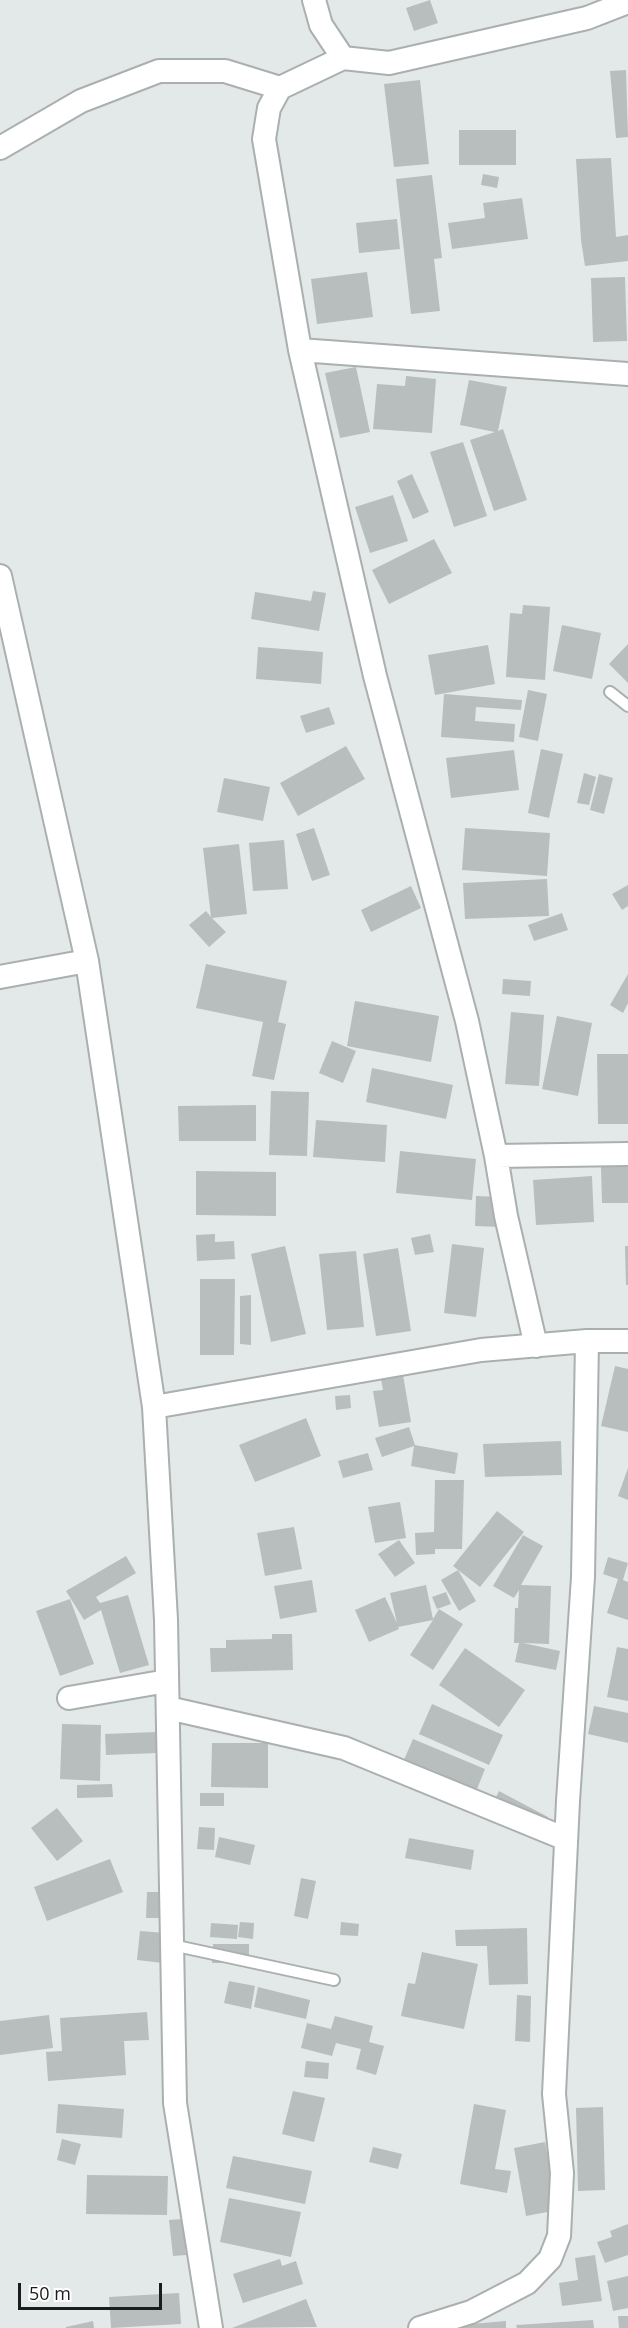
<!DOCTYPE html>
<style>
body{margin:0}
#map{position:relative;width:628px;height:2328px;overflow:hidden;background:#e3e9e9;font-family:"Open Sans",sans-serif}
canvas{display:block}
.scale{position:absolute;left:18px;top:2283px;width:144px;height:27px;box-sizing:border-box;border:3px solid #1b1d1d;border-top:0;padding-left:8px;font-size:18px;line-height:21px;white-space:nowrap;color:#1b1d1d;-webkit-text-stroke:4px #fff;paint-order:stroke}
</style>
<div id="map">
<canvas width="628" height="2328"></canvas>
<div class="scale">50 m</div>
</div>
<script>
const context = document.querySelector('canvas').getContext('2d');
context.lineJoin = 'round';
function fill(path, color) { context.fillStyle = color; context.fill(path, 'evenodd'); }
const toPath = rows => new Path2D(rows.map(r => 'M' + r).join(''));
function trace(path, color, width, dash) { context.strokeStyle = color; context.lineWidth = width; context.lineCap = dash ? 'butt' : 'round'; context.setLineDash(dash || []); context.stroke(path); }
const building = toPath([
 [430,0,438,23,414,31,406,8],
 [626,70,628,137,616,138,610,71],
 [420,80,429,164,394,167,384,84],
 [459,130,516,130,516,165,459,165],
 [611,158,616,237,628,235,628,261,585,266,581,240,576,159],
 [483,174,499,177,497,188,481,185],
 [432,175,442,258,434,259,440,311,411,314,396,179],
 [522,198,528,239,452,249,448,223,485,218,483,203],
 [397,219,400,249,359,253,356,223],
 [367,272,373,317,317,324,311,279],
 [625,277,627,341,593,342,591,278],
 [356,367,370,432,340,438,325,373],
 [406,376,436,379,432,433,373,429,377,384,405,386],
 [469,380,507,387,498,431,503,429,527,500,494,511,470,440,495,432,460,425],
 [463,442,487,516,454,527,430,452],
 [412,474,429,512,413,519,397,481],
 [393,495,408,541,370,553,355,507],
 [434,539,452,573,389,604,372,570],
 [313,591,326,593,319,631,251,619,255,592,311,601],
 [523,605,550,607,545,680,506,677,510,613,522,614],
 [562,625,601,633,592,679,553,671],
 [628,644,628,683,609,664],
 [488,645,495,684,435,695,428,655],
 [258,647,323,652,321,684,256,679],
 [528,690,547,694,538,741,519,737],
 [444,694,522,700,521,710,476,707,475,721,515,724,514,742,441,737],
 [329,707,335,724,306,733,300,716],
 [346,746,365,779,298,816,280,783],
 [541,749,563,754,549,818,528,813],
 [514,750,519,790,451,798,446,758],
 [584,773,596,777,589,805,577,803],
 [599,774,613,778,604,814,590,810],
 [224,778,270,787,263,821,217,812],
 [314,828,330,875,312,881,296,834],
 [465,828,550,833,547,876,462,870],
 [284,840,288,889,253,891,249,843],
 [239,844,247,914,212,918,226,932,209,947,189,925,206,911,211,917,203,848],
 [547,879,549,916,465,919,463,883],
 [628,885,628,906,622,910,612,894],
 [411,886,421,908,371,932,361,910],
 [562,913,568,930,534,941,528,925],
 [206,964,287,981,278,1022,286,1024,274,1080,252,1076,263,1022,196,1008],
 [628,974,628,1003,623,1013,610,1005],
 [503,979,531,981,530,996,502,994],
 [355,1001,439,1016,431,1062,347,1046],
 [511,1012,544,1015,539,1086,505,1084],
 [557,1016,592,1023,578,1096,542,1089],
 [332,1041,356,1051,343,1083,319,1073],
 [597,1054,628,1054,628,1124,598,1124],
 [372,1068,453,1085,446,1119,366,1102],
 [271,1091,309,1092,307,1156,269,1155],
 [256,1105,256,1141,179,1141,178,1106],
 [316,1120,387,1125,385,1162,313,1157],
 [400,1151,476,1159,472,1200,396,1193],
 [601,1167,628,1167,628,1203,602,1203],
 [196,1171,276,1172,276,1216,196,1215],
 [592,1176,594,1222,536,1225,533,1180],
 [476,1196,501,1197,500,1227,475,1226],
 [215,1234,215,1242,234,1241,235,1259,197,1261,196,1235],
 [430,1234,434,1252,415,1255,411,1238],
 [452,1244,484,1248,476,1317,444,1313],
 [285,1246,306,1334,271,1342,251,1254],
 [625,1246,628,1246,628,1285,626,1285],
 [398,1248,411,1331,376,1336,363,1254],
 [356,1251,364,1327,327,1330,319,1254],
 [200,1279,235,1279,234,1355,200,1355],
 [251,1295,251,1345,240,1344,240,1296],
 [615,1366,628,1369,628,1432,601,1426],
 [402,1369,411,1422,379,1427,373,1391,383,1390,380,1373],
 [350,1395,351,1408,336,1410,335,1396],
 [306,1418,321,1456,255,1482,239,1445],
 [409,1427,415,1445,458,1453,455,1474,411,1466,414,1446,382,1457,375,1438],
 [561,1441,562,1475,485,1477,483,1444],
 [368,1453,373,1470,343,1478,338,1461],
 [628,1468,628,1500,618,1496],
 [435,1480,464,1480,462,1549,435,1549,435,1554,416,1555,415,1533,434,1532],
 [400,1502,406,1538,375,1543,368,1507],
 [497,1511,524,1532,480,1587,453,1566],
 [294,1527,302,1569,265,1576,257,1533],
 [523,1535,543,1546,521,1585,551,1586,549,1644,523,1643,560,1651,556,1670,515,1662,519,1643,514,1643,515,1608,518,1608,519,1590,514,1598,493,1586],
 [399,1540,415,1563,395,1577,378,1554],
 [126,1556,136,1573,96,1597,100,1603,128,1595,149,1665,120,1673,101,1610,84,1620,66,1591],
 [608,1557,628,1563,623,1580,628,1582,628,1620,607,1613,618,1579,603,1574],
 [458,1570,476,1601,459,1611,441,1580],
 [312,1580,317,1612,280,1619,274,1586],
 [426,1585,433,1619,439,1609,463,1624,433,1670,410,1655,433,1620,398,1627,399,1629,369,1642,355,1610,385,1597,397,1623,390,1593],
 [446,1592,451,1604,437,1609,432,1597],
 [70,1599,94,1664,60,1676,36,1611],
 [272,1634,292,1634,293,1670,211,1672,210,1648,226,1648,226,1640,272,1639],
 [617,1647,628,1649,628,1701,607,1697],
 [465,1648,525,1690,499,1727,439,1685],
 [432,1704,503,1735,489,1765,419,1734],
 [594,1706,628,1713,628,1743,588,1734],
 [62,1724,101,1725,100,1781,60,1779],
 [156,1732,157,1753,106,1755,105,1734],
 [413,1739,485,1769,473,1799,400,1769],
 [212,1743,268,1743,268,1788,211,1787],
 [112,1784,113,1797,77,1798,77,1785],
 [499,1791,548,1817,540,1831,492,1805],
 [200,1793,224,1793,224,1806,200,1806],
 [57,1808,83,1841,57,1861,31,1828],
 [199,1827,215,1828,214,1850,197,1849],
 [219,1837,255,1845,250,1865,215,1857],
 [409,1838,474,1850,471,1870,405,1858],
 [110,1859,123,1892,47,1921,34,1887],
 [301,1878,316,1881,308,1919,294,1916],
 [147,1892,161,1892,161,1918,146,1918],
 [240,1922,254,1923,253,1939,238,1937],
 [341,1922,359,1924,358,1936,340,1935],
 [211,1923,238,1925,237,1939,210,1937],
 [527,1928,528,1984,489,1985,487,1946,456,1946,455,1930],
 [140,1931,166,1933,163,1963,137,1960],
 [213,1944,249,1944,249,1963,212,1963],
 [422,1952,478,1964,464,2029,401,2016,408,1983,415,1984],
 [229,1981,255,1986,251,2009,224,2003],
 [258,1987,310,2000,306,2019,254,2007],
 [517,1995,531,1996,530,2042,515,2041],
 [147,2012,149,2040,124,2041,126,2075,48,2081,46,2052,62,2051,60,2018],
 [49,2015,53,2048,0,2055,0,2021],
 [335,2016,373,2026,369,2042,384,2046,376,2075,356,2069,361,2049,336,2043,332,2056,301,2048,307,2023,331,2029],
 [306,2061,329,2063,328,2079,304,2077],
 [293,2091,325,2098,314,2142,282,2134],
 [58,2104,124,2109,122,2138,56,2133],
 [474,2104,506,2110,495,2169,511,2171,507,2193,460,2184],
 [603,2107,605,2190,578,2191,576,2108],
 [62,2139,81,2144,75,2165,57,2160],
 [545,2142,558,2210,526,2216,514,2148],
 [373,2147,402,2154,398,2169,369,2162],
 [233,2156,312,2171,305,2204,226,2188],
 [87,2175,168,2176,167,2215,86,2214],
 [229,2198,301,2212,291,2257,220,2242],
 [182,2219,186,2255,173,2256,169,2220],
 [628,2224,628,2255,605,2263,597,2242,612,2237,610,2231],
 [595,2255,602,2301,562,2306,559,2283,578,2280,575,2258],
 [280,2259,282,2266,296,2261,303,2284,243,2303,233,2274],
 [628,2276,628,2308,613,2311,607,2281],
 [179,2293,181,2324,111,2328,109,2297],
 [306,2299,317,2327,232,2328],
 [618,2316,628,2316,628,2328,619,2328],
 [593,2320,594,2328,517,2328,516,2325],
 [93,2321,94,2328,66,2328,66,2327],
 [506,2321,506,2328,460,2328,460,2325]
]);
const service = toPath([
 [610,692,628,706],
 [172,1945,334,1980]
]);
const minor = toPath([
 [314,0,321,25,343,58,389,63,587,18,628,2],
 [343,58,280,88,269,108,264,139,300,350,375,676,467,1021,496,1156,506,1216,536,1346],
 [0,148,81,101,159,71,225,71,280,88],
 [300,350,628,374],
 [0,576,87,961,154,1407,166,1620,175,2103,211,2328],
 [0,977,87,961],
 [496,1156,628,1154],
 [154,1407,481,1350,587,1341,628,1341],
 [69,1698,167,1681],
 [168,1708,344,1748,566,1839],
 [420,2328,471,2312,527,2283,550,2259,559,2236,562,2173,554,2094,568,1801,583,1577,587,1341]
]);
fill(building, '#b8bebd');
trace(service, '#aaafaf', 14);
trace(minor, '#aaafaf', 26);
trace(service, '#fff', 10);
trace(minor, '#fff', 22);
</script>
